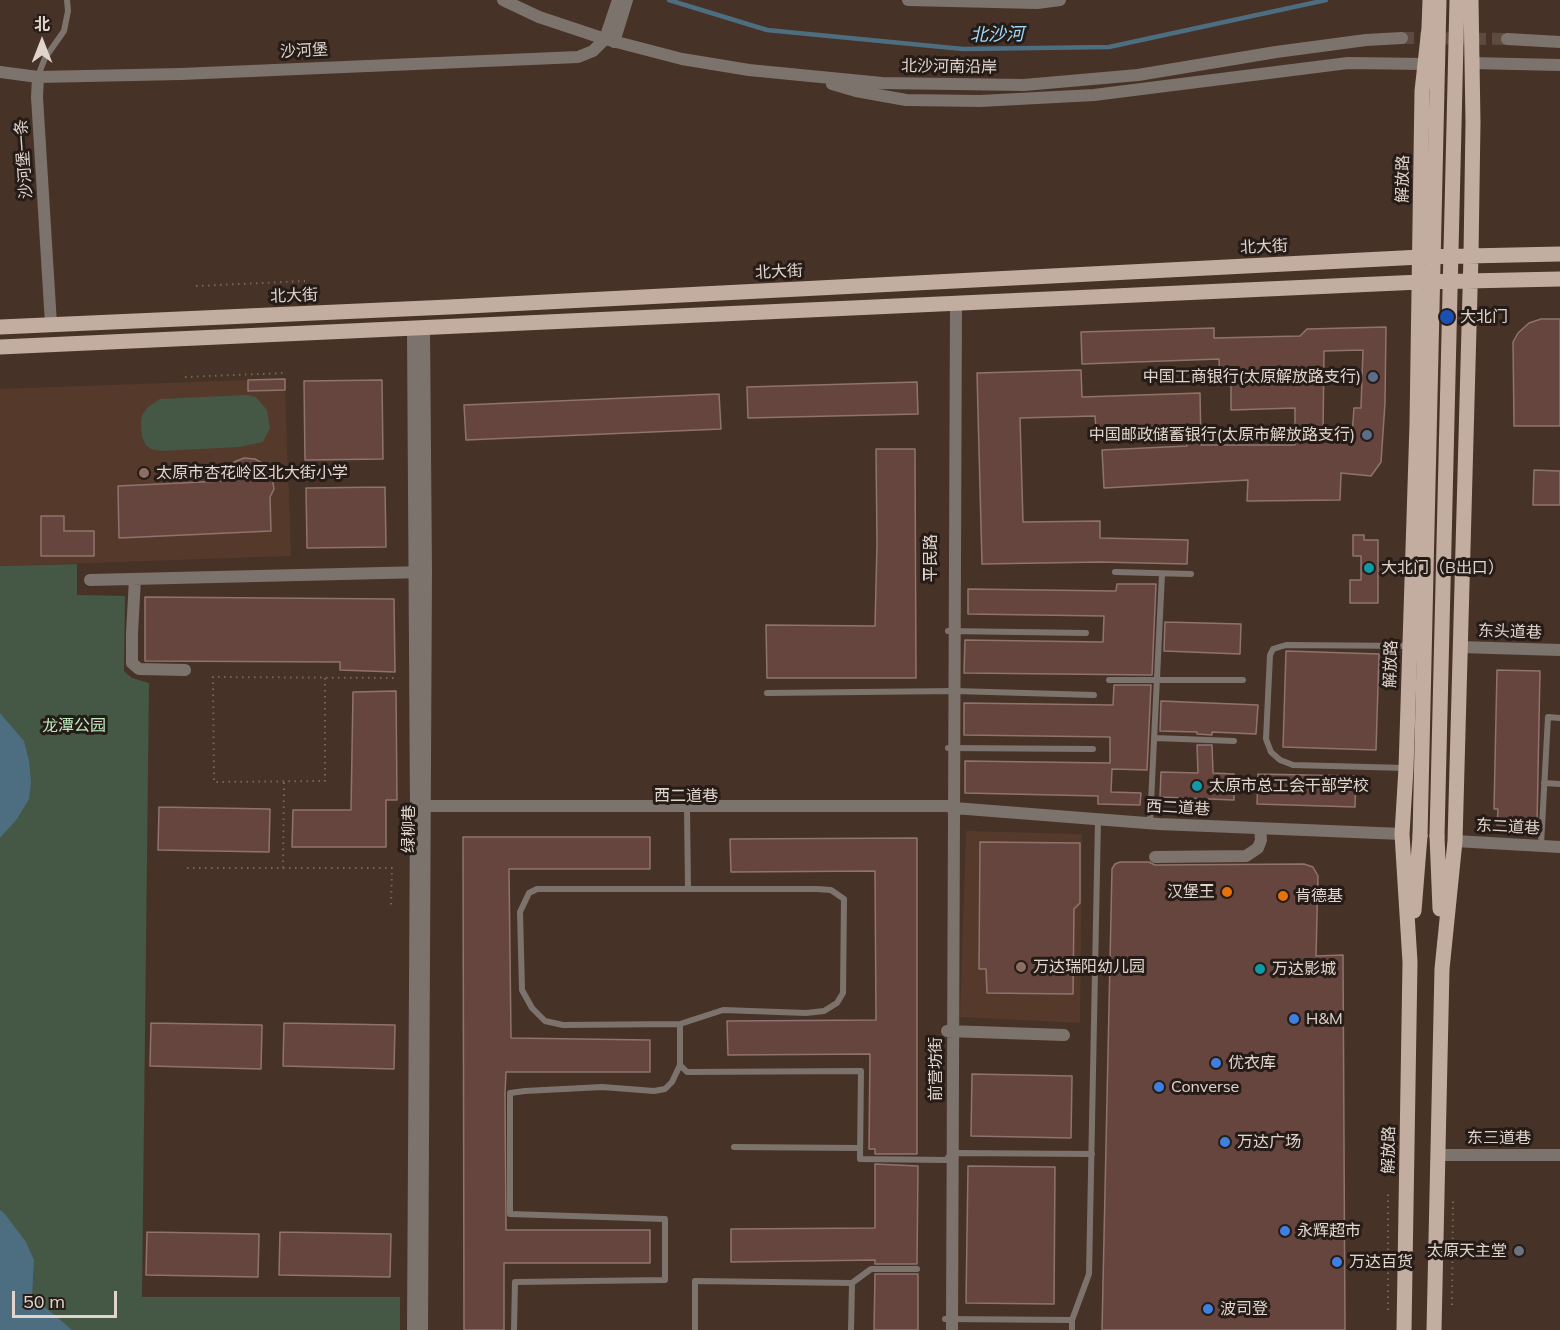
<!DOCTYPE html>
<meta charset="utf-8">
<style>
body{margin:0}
#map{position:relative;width:1560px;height:1330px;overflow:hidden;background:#473227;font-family:Mulish,"Noto Sans SC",sans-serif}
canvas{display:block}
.north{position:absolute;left:12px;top:12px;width:60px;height:60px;-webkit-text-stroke:4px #261c17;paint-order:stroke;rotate:0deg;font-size:16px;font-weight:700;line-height:24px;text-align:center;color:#e1d4cc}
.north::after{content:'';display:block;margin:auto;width:21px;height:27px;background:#e1d4cc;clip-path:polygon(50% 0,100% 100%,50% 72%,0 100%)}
.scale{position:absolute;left:12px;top:1291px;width:105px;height:27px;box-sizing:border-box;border:3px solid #e1d4cc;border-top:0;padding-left:8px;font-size:18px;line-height:21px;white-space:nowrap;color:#e1d4cc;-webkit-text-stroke:4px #261c17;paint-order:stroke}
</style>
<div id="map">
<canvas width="1560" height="1330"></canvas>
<div class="north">北</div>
<div class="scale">50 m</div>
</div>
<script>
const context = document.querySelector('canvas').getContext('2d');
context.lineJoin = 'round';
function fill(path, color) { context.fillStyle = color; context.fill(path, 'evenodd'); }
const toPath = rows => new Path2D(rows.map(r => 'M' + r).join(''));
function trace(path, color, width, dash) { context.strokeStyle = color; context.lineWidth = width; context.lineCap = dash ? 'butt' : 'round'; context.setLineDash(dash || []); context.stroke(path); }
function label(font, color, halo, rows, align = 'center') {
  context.font = font + ' Mulish,"Noto Sans SC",sans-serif'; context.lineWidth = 6; context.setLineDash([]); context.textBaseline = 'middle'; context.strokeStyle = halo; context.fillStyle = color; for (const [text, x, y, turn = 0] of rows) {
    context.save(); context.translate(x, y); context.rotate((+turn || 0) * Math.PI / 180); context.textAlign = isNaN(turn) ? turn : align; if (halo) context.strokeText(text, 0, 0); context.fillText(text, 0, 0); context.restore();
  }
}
const built = toPath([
 [248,380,249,391,285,390,291,556,0,566,0,389],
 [966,831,1082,834,1080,1023,960,1017]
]);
const green = toPath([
 [247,395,256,397,267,410,270,428,263,442,239,447,162,451,151,449,146,445,142,437,141,423,142,415,148,407,160,399],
 [77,564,77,595,125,596,124,671,132,678,149,683,142,1297,400,1297,400,1330,0,1330,0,566]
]);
const water = toPath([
 [0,713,24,741,29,761,31,782,29,799,17,819,0,838],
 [0,1210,4,1213,26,1242,34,1260,32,1296,72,1330,0,1330]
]);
const stream = toPath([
 [669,0,767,30,963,49,1109,47,1326,0]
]);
const building = toPath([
 [1541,319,1560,319,1560,426,1514,426,1513,342,1518,333,1529,323,1541,319],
 [1386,327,1385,403,1381,462,1371,476,1341,473,1340,500,1247,501,1248,480,1104,488,1102,450,1187,446,1186,426,1096,429,1095,416,1020,418,1023,522,1100,521,1100,538,1188,540,1187,564,1100,562,982,564,977,373,1081,370,1082,397,1200,393,1201,445,1295,445,1295,408,1231,410,1231,384,1220,384,1219,359,1082,364,1081,332,1214,328,1214,338,1300,336,1307,329,1386,327],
 [1363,350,1361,408,1354,408,1352,435,1323,433,1324,351,1363,350],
 [285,379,285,390,248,391,248,380,285,379],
 [382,380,383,459,305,460,304,381,382,380],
 [917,382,918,414,748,418,747,387,917,382],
 [719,394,721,429,466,440,464,405,719,394],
 [876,449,915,449,916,678,767,678,766,625,875,626,877,544,876,449],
 [244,458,255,459,264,464,271,471,274,489,270,497,271,531,119,538,118,486,222,481,226,469,234,462,244,458],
 [1534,470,1560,471,1560,505,1533,505,1534,470],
 [385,487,386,547,307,548,306,488,385,487],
 [41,516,64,516,64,531,94,531,94,556,41,556,41,516],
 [1353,535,1364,535,1364,540,1378,540,1378,603,1350,603,1350,580,1361,580,1361,556,1353,556,1353,535],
 [1117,584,1156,584,1152,675,964,673,965,640,1103,642,1104,616,968,614,968,589,1116,591,1117,584],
 [145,597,394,599,395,672,340,670,340,662,145,661,145,597],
 [1165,622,1241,624,1240,654,1164,651,1165,622],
 [1286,651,1379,654,1376,750,1283,747,1286,651],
 [1497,670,1540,671,1537,825,1497,825,1498,809,1494,809,1497,670],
 [1114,685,1151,685,1147,770,1112,769,1111,792,1141,793,1140,805,1098,804,1098,796,965,793,965,761,1110,763,1110,737,964,735,964,703,1113,705,1114,685],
 [396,691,397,800,386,800,386,847,292,847,293,810,351,810,353,692,396,691],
 [1161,701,1258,705,1256,734,1212,732,1212,735,1197,734,1197,732,1160,731,1161,701],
 [1197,745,1212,745,1213,773,1234,774,1234,800,1160,797,1161,772,1198,773,1197,745],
 [1258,774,1356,776,1355,807,1257,804,1258,774],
 [159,807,270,809,269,852,158,850,159,807],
 [463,837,650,837,650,869,509,869,511,1038,650,1040,650,1072,506,1072,505,1093,506,1230,650,1230,650,1263,504,1263,504,1330,464,1330,463,837],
 [917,838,917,1154,875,1154,875,1149,869,1149,870,1054,728,1055,727,1021,876,1020,875,871,731,872,730,839,917,838],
 [980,842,1080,843,1080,903,1074,909,1073,994,987,993,986,969,979,969,980,842],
 [1120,862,1149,862,1155,865,1304,864,1313,867,1318,876,1316,956,1343,955,1345,1330,1102,1330,1112,869,1115,864,1120,862],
 [151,1023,262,1025,261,1069,150,1066,151,1023],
 [284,1023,395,1025,394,1069,283,1066,284,1023],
 [972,1074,1072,1076,1071,1138,971,1136,972,1074],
 [875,1164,918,1166,917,1264,875,1264,875,1260,731,1262,731,1229,875,1228,875,1164],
 [968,1166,1055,1167,1054,1304,966,1303,968,1166],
 [147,1232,259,1234,258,1277,146,1275,147,1232],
 [280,1232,391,1234,390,1277,279,1275,280,1232],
 [875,1274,918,1274,918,1330,874,1330,875,1274]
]);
const tertiaryTunnel = toPath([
 [1402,38,1507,39]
]);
const path = toPath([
 [196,286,305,281],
 [185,377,285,373],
 [325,678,325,781,214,782,213,677,395,678],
 [187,868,392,868,391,906],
 [283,868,284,782],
 [1452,1305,1453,1201],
 [1388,1310,1388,1191]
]);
const service = toPath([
 [38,76,45,58,64,31,68,11,67,0],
 [1115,572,1191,574],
 [948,631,1086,633],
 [1109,680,1243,680],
 [767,693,955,691,1094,695],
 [1155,738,1234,741],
 [948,748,1093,749],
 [1405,768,1293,765,1280,760,1271,752,1266,739,1270,655,1273,649,1286,645,1409,646],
 [1544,783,1560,784],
 [687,807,688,889,537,889,529,893,520,912,522,990,532,1008,545,1021,563,1025,680,1024,723,1010,806,1013,824,1011,837,1003,843,993,844,899,831,890,817,889,688,889],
 [1150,823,1162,574],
 [1541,845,1548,717,1560,718],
 [680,1024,680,1065,687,1072,861,1071,860,1159,946,1160,952,1153,1092,1154],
 [734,1147,859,1148],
 [945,1319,1072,1320],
 [514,1330,515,1282,665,1280,665,1219,510,1214,510,1093,525,1091,602,1087,654,1091,665,1089,672,1082,680,1065],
 [695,1330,695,1281,852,1283,871,1269,917,1269],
 [851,1330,852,1283],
 [1072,1330,1072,1320,1089,1274,1098,820]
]);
const minor = toPath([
 [0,72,38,77,181,74,578,57,593,51,605,39],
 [38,77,37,97,51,324],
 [135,579,132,633,132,663,139,669,185,670],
 [90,580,425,572],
 [1459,647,1560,650],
 [416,806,947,806,954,808,1159,824,1402,834],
 [1455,841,1560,847],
 [1155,857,1246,856,1258,848,1261,840,1260,829],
 [947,1031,1064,1035],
 [1439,1155,1560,1155],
 [952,1330,956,304]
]);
const tertiary = toPath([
 [503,0,539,17,605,39,682,59,749,70,882,83,1024,85,1138,75,1276,52,1366,40,1402,38],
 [908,0,1037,3,1060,0],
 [605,39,618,0],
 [1507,39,1560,42],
 [614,42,627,0],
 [1471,63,1560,65],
 [832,84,856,91,906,100,980,101,1094,95,1348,63,1425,64],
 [413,1330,416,810,413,329],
 [422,1330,426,572,424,328]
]);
const primary = toPath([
 [0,327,449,307,1421,257,1560,254],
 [0,347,1420,282,1560,279],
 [1437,836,1440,909],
 [1414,911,1420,836],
 [1404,1330,1410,962,1402,834,1406,768,1417,424,1422,91,1429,28,1430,0],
 [1434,1330,1442,969,1455,841,1471,255,1473,122,1471,0]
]);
const primaryBridge = toPath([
 [1420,836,1439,0],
 [1437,836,1457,0]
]);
const markers = [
 [1447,317,8,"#1a4fb4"],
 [1373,377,6,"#5c6f8a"],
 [1367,435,6,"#5c6f8a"],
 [144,473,6,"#8d6e63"],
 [1369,568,6,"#0f9aa8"],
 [1197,786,6,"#0f9aa8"],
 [1227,892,6,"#e8710a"],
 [1283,896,6,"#e8710a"],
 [1021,967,6,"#8d6e63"],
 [1260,969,6,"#0f9aa8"],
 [1294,1019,6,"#3f7fe0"],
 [1216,1063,6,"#3f7fe0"],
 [1159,1087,6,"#3f7fe0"],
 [1225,1142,6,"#3f7fe0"],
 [1285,1231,6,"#3f7fe0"],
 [1519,1251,6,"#6b7280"],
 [1337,1262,6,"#3f7fe0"],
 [1208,1309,6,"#3f7fe0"]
];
const streetNames = [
 ["沙河堡",304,51,-3],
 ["北沙河南沿岸",949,67,1],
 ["沙河堡一条",24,159,-94],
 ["解放路",1403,179,-89],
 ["北大街",1264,247,-3],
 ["北大街",779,272,-3],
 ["北大街",294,296,-2],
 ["平民路",931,558,-90],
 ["东头道巷",1510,632,2],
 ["解放路",1391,664,-88],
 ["西二道巷",686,796],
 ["西二道巷",1178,808,3],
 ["东二道巷",1508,827,3],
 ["绿柳巷",409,829,-90],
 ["前营坊街",936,1069,-90],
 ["东三道巷",1499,1138],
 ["解放路",1389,1150,-89]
];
const poiNames = [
 ["大北门",1460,317],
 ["中国工商银行(太原解放路支行)",1361,377,"right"],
 ["中国邮政储蓄银行(太原市解放路支行)",1355,435,"right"],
 ["太原市杏花岭区北大街小学",156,473],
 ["大北门（B出口）",1381,568],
 ["太原市总工会干部学校",1209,786],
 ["汉堡王",1215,892,"right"],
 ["肯德基",1295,896],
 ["万达瑞阳幼儿园",1033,967],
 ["万达影城",1272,969],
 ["H&M",1306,1019],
 ["优衣库",1228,1063],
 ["Converse",1171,1087],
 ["万达广场",1237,1142],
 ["永辉超市",1297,1231],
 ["太原天主堂",1507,1251,"right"],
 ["万达百货",1349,1262],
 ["波司登",1220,1309]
];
const parkNames = [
 ["龙潭公园",74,726]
];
const waterNames = [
 ["北沙河",997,35,-1]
];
fill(built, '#553a2b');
fill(green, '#455745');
fill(water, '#4d6e80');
trace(stream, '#4d6e80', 4.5);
fill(building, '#66453e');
trace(building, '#8f746e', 1.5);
trace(tertiaryTunnel, '#5e4a40', 12, [12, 6]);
trace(path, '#78655b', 2, [1.5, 4.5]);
trace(service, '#7d736d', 6);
trace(minor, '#7d736d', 12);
trace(tertiary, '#7d736d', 12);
trace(primary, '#c3ada1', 15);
trace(primaryBridge, '#c3ada1', 15);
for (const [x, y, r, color] of markers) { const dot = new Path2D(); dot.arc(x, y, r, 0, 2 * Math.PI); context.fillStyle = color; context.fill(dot); trace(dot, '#261c17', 2); }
label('16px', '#e1d4cc', '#261c17', streetNames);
label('16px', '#e1d4cc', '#261c17', poiNames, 'left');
label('16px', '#bdebbf', '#261c17', parkNames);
label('italic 18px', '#9cdbfb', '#261c17', waterNames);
</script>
